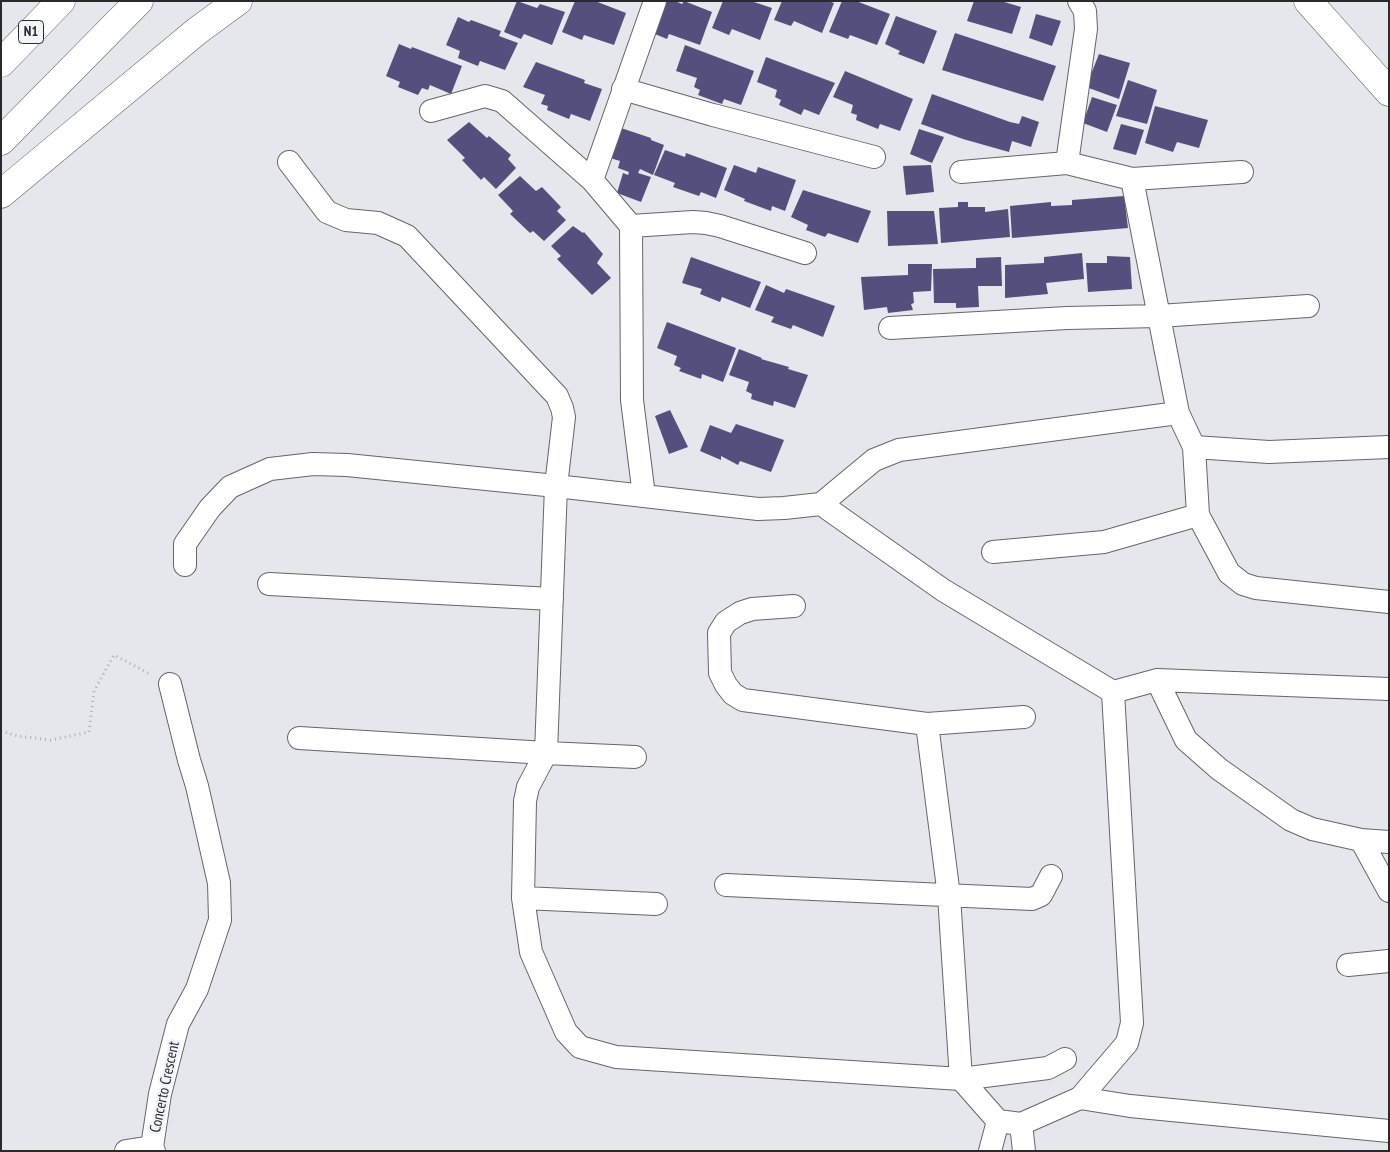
<!DOCTYPE html>
<style>
body{margin:0}
#map{position:relative;width:1390px;height:1152px;overflow:hidden;background:#e6e6ed;font-family:"PT Sans Narrow",sans-serif}
canvas{display:block}
.frame{position:absolute;inset:0;border:2px solid #2a2a2d;pointer-events:none}
</style>
<div id="map">
<canvas width="1390" height="1152"></canvas>
<div class="frame"></div>
</div>
<script>
const context = document.querySelector('canvas').getContext('2d');
context.lineJoin = 'round';
function fill(path, color) { context.fillStyle = color; context.fill(path, 'evenodd'); }
const toPath = rows => new Path2D(rows.map(r => 'M' + r).join(''));
function trace(path, color, width, dash) { context.strokeStyle = color; context.lineWidth = width; context.lineCap = dash ? 'butt' : 'round'; context.setLineDash(dash || []); context.stroke(path); }
function label(font, color, halo, rows, align = 'center') {
  context.font = font + ' "PT Sans Narrow",sans-serif'; context.lineWidth = 5; context.setLineDash([]); context.textBaseline = 'middle'; context.strokeStyle = halo; context.fillStyle = color; for (const [text, x, y, turn = 0] of rows) {
    context.save(); context.translate(x, y); context.rotate((+turn || 0) * Math.PI / 180); context.textAlign = isNaN(turn) ? turn : align; if (halo) context.strokeText(text, 0, 0); context.fillText(text, 0, 0); context.restore();
  }
}
const building = toPath([
 [517,1,537,8,540,4,565,12,552,45,524,34,521,39,504,32],
 [575,1,595,1,626,13,614,45,584,35,582,40,562,32],
 [662,1,675,1,682,4,684,1,712,12,700,45,669,34,667,39,650,32],
 [723,1,751,1,772,8,760,40,732,29,729,35,712,28],
 [782,1,828,1,834,3,822,33,794,21,791,26,774,20],
 [842,1,856,1,890,14,877,45,850,35,848,39,829,32],
 [974,1,1001,1,1021,7,1012,34,967,21],
 [1036,14,1061,21,1052,46,1029,38],
 [896,16,937,31,924,64,898,54,900,51,885,44],
 [458,17,469,22,471,20,501,31,499,36,518,43,505,70,480,61,478,66,458,58,460,51,446,45],
 [955,33,1056,66,1043,101,942,70],
 [399,44,411,49,412,47,462,66,451,94,430,85,428,90,422,88,418,95,398,87,400,82,386,76],
 [685,45,754,71,741,105,724,99,722,104,698,95,700,90,694,87,697,78,676,71],
 [1099,54,1130,63,1119,99,1086,87],
 [766,57,835,83,819,115,804,109,801,115,779,105,781,100,775,97,777,90,757,82],
 [536,62,585,80,584,83,602,89,590,121,571,114,569,119,547,110,548,106,541,104,545,95,523,87],
 [845,71,913,99,900,131,880,124,878,129,856,120,857,115,851,113,853,105,833,97],
 [1128,80,1157,90,1147,124,1116,116],
 [932,94,1010,122,1019,124,1022,116,1039,122,1031,147,1012,141,1009,152,963,139,921,124],
 [1092,97,1117,105,1107,132,1083,123],
 [1155,106,1208,120,1199,148,1177,142,1173,152,1145,143],
 [469,122,487,138,489,136,511,155,508,159,516,168,496,189,484,177,481,180,462,160,465,158,447,140],
 [1121,124,1144,130,1136,155,1113,149],
 [621,128,651,138,651,140,664,145,653,175,640,169,638,173,651,177,641,202,617,193,623,173,628,175,629,172,618,168,620,161,610,158],
 [919,129,944,137,932,163,910,154],
 [665,150,685,157,686,153,727,168,716,198,701,192,699,196,673,187,675,183,654,175],
 [734,165,756,173,758,167,796,180,785,211,772,206,771,211,744,201,745,199,724,190],
 [931,165,934,192,906,195,903,166],
 [520,176,536,191,542,187,561,207,557,211,566,220,544,241,533,231,530,233,510,214,513,211,498,195],
 [803,190,871,211,858,243,828,233,825,237,806,230,808,225,791,217],
 [1124,196,1128,228,1012,238,1010,206,1051,202,1051,206,1072,205,1072,200],
 [958,202,968,202,968,207,985,207,985,212,1008,209,1010,237,941,243,939,208,958,207],
 [887,211,934,211,938,244,888,246],
 [573,226,583,233,584,232,603,254,597,263,611,278,592,295,557,259,561,256,551,246],
 [1082,253,1084,279,1046,283,1048,294,1005,298,1005,265,1044,263,1044,257],
 [1107,256,1130,257,1132,289,1088,292,1086,263,1107,263],
 [691,257,761,282,750,308,722,297,720,302,700,294,702,289,682,283],
 [1001,257,1002,286,978,286,979,307,956,308,956,303,934,303,933,269,976,268,976,258],
 [908,264,932,264,931,291,913,292,914,303,911,304,913,310,888,313,887,307,864,310,861,277,908,275],
 [766,285,784,293,786,289,835,306,823,337,793,325,791,329,771,322,774,317,755,310],
 [667,322,736,348,723,382,702,374,701,379,679,371,681,368,674,365,677,356,657,348],
 [739,349,762,358,761,359,789,367,788,369,808,375,795,408,774,401,773,406,751,399,752,394,746,391,749,382,729,375],
 [670,410,688,447,669,454,655,416],
 [736,424,784,440,771,472,740,461,738,465,721,456,721,460,700,451,710,425,731,433]
]);
const path = toPath([
 [1,731,18,736,51,740,89,732,94,691,114,655,150,674]
]);
const minor = toPath([
 [623,89,713,115,874,157],
 [431,111,485,96,502,101,592,180,631,226,632,400,644,496],
 [1067,163,1086,29,1085,11,1079,1],
 [961,172,1067,163,1132,179,1242,172],
 [1132,179,1178,413,1194,447,1198,515,1229,573,1243,584,1256,588,1389,602],
 [592,180,655,1],
 [631,226,693,222,706,223,720,226,805,253],
 [890,328,1067,318,1159,316,1308,306],
 [1194,447,1269,452,1389,447],
 [821,504,874,460,899,450,1178,413],
 [993,552,1104,542,1198,515],
 [185,565,185,544,210,508,230,487,270,469,313,464,347,465,556,486,758,509,784,508,821,504,943,590,1113,692,1132,1023,1127,1043,1080,1098,1021,1124,998,1121,961,1079,616,1057,580,1047,566,1032,531,952,523,898,525,801,528,787,546,753,556,486,564,417,562,408,557,396,407,236,378,223,346,220,327,212,289,162],
 [269,584,552,599],
 [794,606,752,609,740,613,726,622,719,633,720,673,726,685,733,694,743,700,927,724,949,896,961,1079,1048,1068,1065,1059],
 [1157,680,1186,740,1219,769,1291,820,1312,829,1361,840,1389,891],
 [1113,692,1157,680,1389,689],
 [927,724,1024,717],
 [299,738,546,753,635,757],
 [1361,840,1389,842],
 [726,885,1032,899,1041,895,1051,876],
 [523,898,656,904],
 [1348,965,1389,961],
 [1080,1098,1130,1106,1389,1131],
 [1021,1124,1024,1151],
 [126,1151,152,1147],
 [154,1151,152,1147,160,1094,178,1024,197,989,220,920,219,883,197,786,189,760,170,684],
 [990,1151,998,1121]
]);
const motorway = toPath([
 [1308,1,1389,92],
 [1,63,61,1],
 [1,141,139,1],
 [1,194,197,31,238,1]
]);
const shields = [
 [31,32,25]
];
const shieldNames = [
 ["N1",31,32]
];
const streetNames = [
 ["Concerto Crescent",165,1087,-78]
];
fill(building, '#544f7d');
trace(minor, '#65656b', 24);
trace(motorway, '#65656b', 29);
trace(path, '#acacb2', 3, [1, 4]);
trace(minor, '#fff', 22);
trace(motorway, '#fff', 28);
for (const [x, y, w] of shields) { const box = new Path2D(); box.roundRect(x - w / 2, y - 11.5, w, 23, 4); context.fillStyle = '#f3f3fa'; context.fill(box); trace(box, '#2a2a2d', 1); }
label('bold 14px', '#2a2a2d', null, shieldNames);
label('15px', '#2a2a2d', '#f3f3fa', streetNames);
</script>
